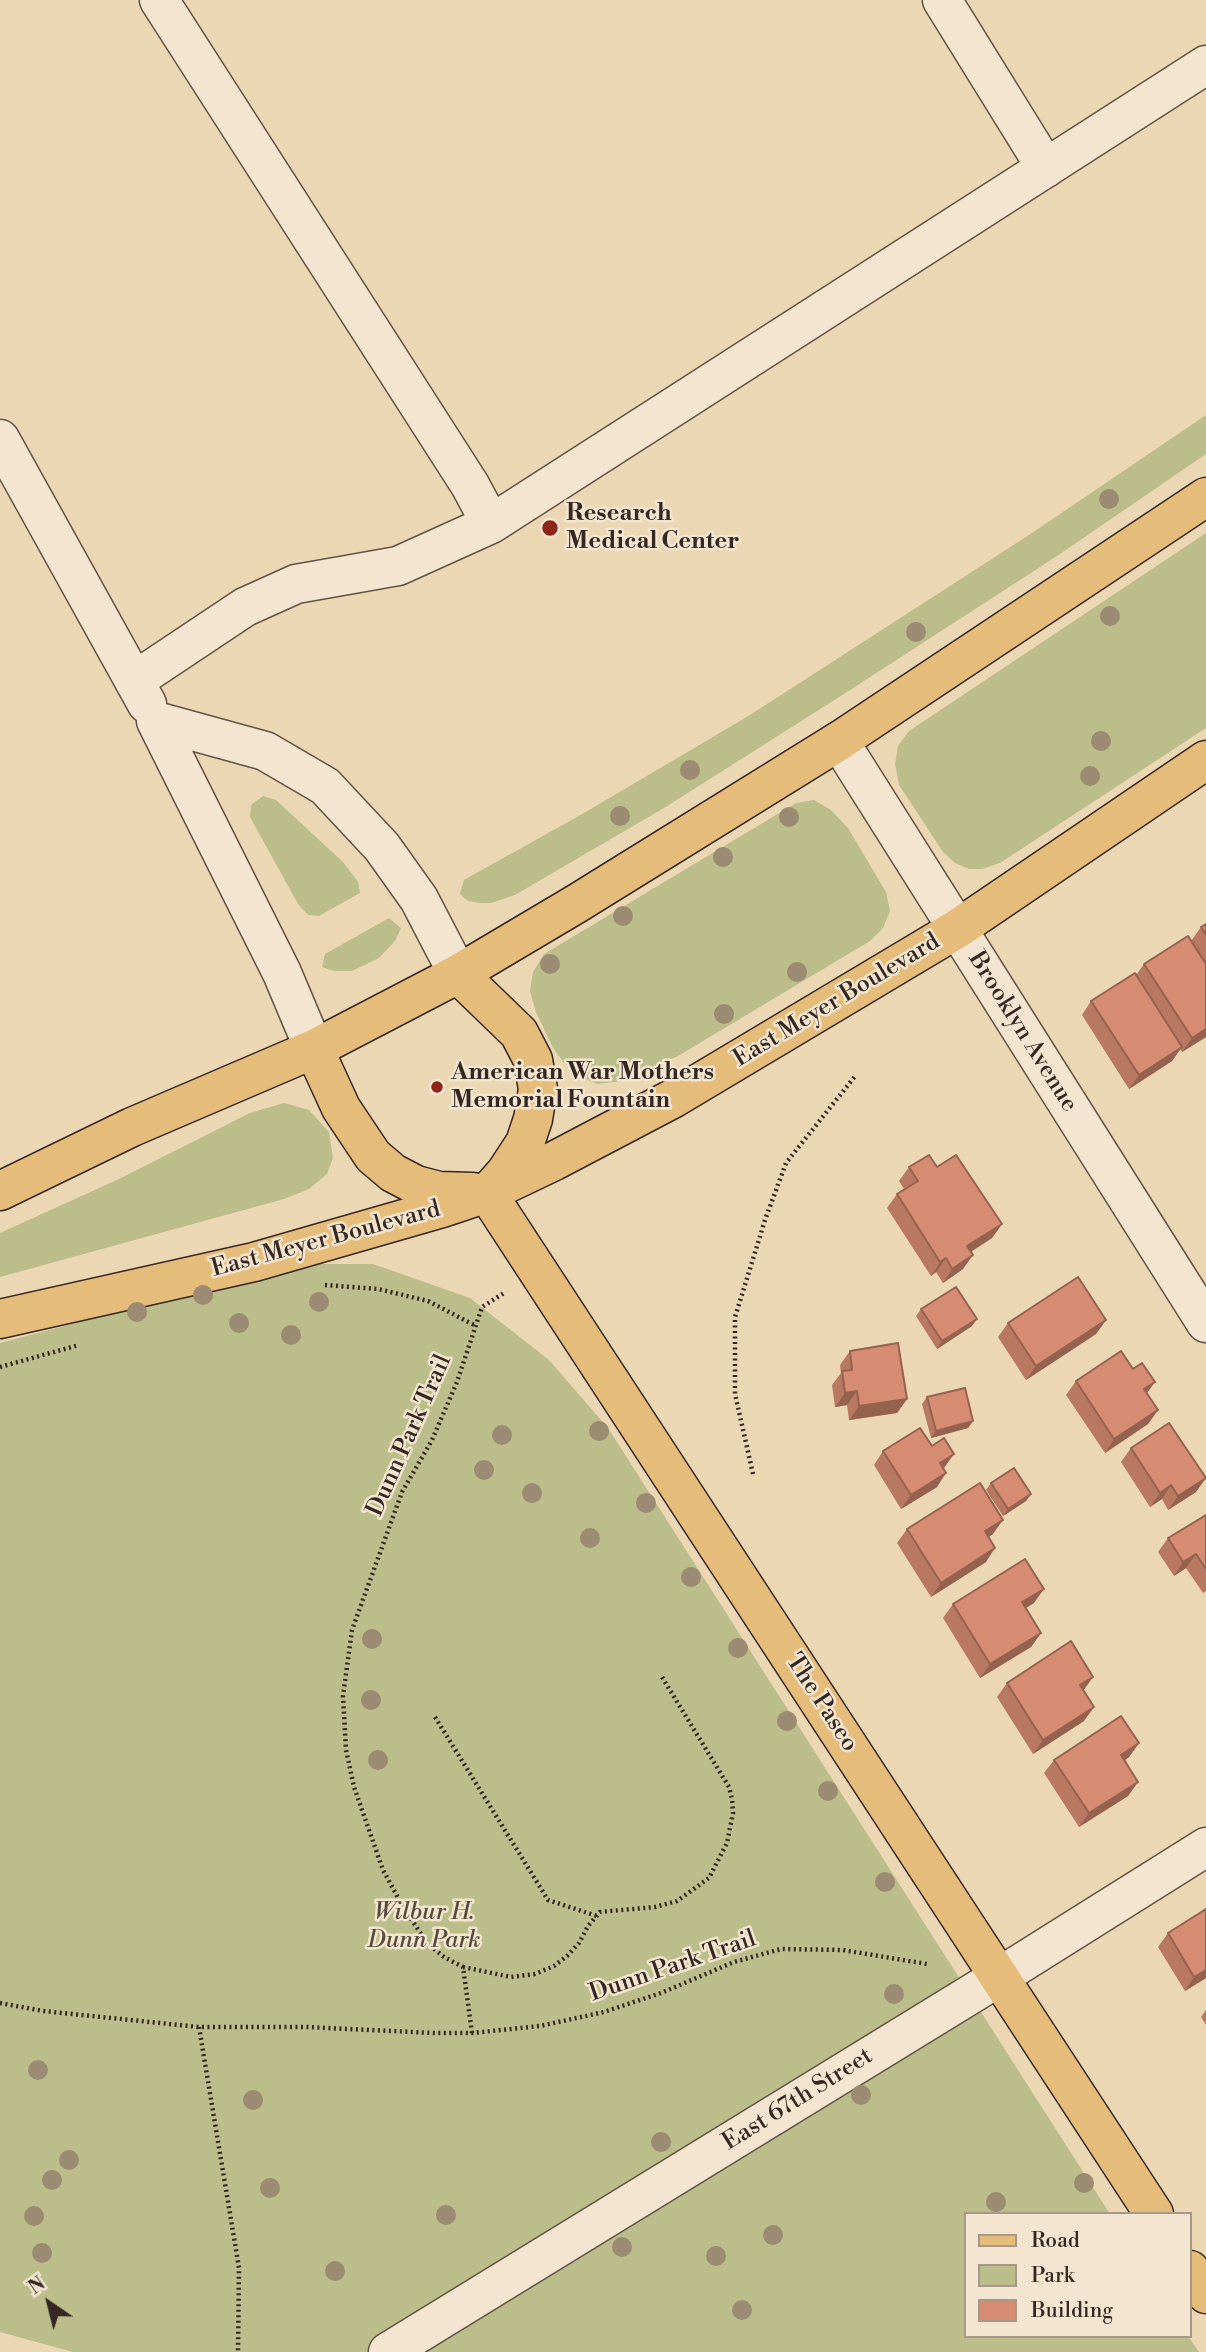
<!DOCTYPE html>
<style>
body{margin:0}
#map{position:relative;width:1206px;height:2352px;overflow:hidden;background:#ecd7b5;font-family:"Libre Bodoni",serif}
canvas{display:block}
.legend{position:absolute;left:964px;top:2212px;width:228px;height:126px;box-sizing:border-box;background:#f3e5cf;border:2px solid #a79989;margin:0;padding:9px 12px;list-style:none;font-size:21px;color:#352721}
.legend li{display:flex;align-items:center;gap:14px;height:35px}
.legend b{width:35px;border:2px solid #a79989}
.north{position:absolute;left:14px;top:2268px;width:70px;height:70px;-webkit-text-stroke:5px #f3e5cf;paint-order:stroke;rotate:325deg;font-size:19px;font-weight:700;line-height:28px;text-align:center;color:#352721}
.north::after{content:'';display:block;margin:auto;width:24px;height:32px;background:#352721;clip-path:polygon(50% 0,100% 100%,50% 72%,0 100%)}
</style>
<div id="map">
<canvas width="1206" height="2352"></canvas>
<ul class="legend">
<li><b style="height:9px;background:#e6bc7a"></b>Road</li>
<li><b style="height:19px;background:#bbbd8b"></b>Park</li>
<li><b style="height:19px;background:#d68c72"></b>Building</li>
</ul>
<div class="north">N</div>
</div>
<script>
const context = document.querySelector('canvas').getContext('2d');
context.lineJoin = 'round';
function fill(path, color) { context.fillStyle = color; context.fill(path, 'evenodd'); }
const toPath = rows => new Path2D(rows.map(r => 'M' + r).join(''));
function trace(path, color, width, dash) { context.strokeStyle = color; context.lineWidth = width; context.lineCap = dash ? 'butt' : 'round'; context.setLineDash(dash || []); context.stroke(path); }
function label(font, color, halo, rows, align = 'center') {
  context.font = font + ' "Libre Bodoni",serif'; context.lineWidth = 5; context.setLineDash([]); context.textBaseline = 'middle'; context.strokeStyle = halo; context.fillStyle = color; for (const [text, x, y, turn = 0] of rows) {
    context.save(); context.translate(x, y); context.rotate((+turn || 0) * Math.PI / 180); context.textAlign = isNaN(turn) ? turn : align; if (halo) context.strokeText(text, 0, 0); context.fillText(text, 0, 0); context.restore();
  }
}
const green = toPath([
 [1206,415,1206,454,1057,556,844,694,664,808,515,895,491,903,480,903,468,901,460,894,464,880,584,813,750,715,1029,535],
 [1206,533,1206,728,1000,863,982,869,969,869,955,863,943,852,899,785,895,764,898,746,909,731],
 [263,796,276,800,343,862,358,882,360,893,319,916,308,915,298,904,250,817,251,805],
 [814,800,831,810,848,828,886,892,890,911,883,928,870,941,678,1056,622,1081,598,1084,581,1077,564,1063,553,1048,536,1012,530,991,533,972,544,954,796,803],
 [389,918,401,928,395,941,379,958,352,971,334,971,322,967,325,954],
 [284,1103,309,1110,329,1132,333,1158,327,1174,309,1189,284,1199,0,1277,0,1233,119,1179,250,1113],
 [297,1264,373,1264,470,1298,549,1360,608,1428,1110,2214,966,2214,966,2336,1188,2336,1199,2352,73,2352,0,2332,0,1343]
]);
const path = toPath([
 [325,1285,378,1289,428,1301,474,1325],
 [0,1367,79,1345],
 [753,1474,735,1394,735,1317,765,1220,786,1163,856,1075],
 [435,1717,548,1900,597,1916],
 [463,1967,511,1977,535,1974,554,1966,567,1956,579,1943,588,1926,600,1912,655,1907,677,1901,709,1878,727,1843,733,1813,732,1799,729,1787,662,1677],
 [0,2003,43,2011,199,2027,306,2027,435,2033,472,2033,540,2026,604,2012,661,1993,734,1962,781,1949,843,1950,927,1964],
 [199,2027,239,2268,238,2352],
 [472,2033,463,1967,444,1957,427,1943,402,1905,383,1870,354,1787,346,1750,343,1696,352,1630,402,1492,432,1440,457,1382,482,1307,504,1293]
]);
const minor = toPath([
 [159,0,470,485,491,524],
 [942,0,1046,168],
 [0,439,147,704],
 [134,681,245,607,296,584,398,566,491,524,1206,65],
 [839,741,1206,1323],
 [314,1049,282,973,156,721,265,751,325,786,382,847,419,899,458,974],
 [388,2352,999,1977,1206,1847]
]);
const major = toPath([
 [458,974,519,1033,533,1060,538,1089,533,1119,525,1143,506,1172,492,1188],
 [314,1049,341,1108,373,1156,393,1173,416,1185,439,1191,473,1192],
 [0,1191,132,1127,314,1049,458,974,576,904,839,741,1206,497],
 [487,1193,1154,2214],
 [0,1319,254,1262,442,1208,487,1193,554,1161,674,1098,957,929,1206,760],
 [1190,2270,1206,2294]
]);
const trees = [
 [1109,499],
 [1110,616],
 [916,632],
 [1101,741],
 [690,770],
 [1090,776],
 [620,816],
 [789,817],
 [723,857],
 [623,916],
 [550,964],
 [797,972],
 [724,1014],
 [203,1295],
 [319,1302],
 [137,1312],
 [239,1323],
 [291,1335],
 [599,1431],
 [502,1435],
 [484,1470],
 [532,1493],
 [646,1503],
 [590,1538],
 [691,1577],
 [372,1639],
 [738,1648],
 [371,1700],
 [787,1721],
 [378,1760],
 [828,1791],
 [885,1882],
 [894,1994],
 [38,2070],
 [861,2095],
 [253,2100],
 [661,2142],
 [69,2160],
 [52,2180],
 [1084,2183],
 [270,2188],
 [996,2202],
 [446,2215],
 [34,2216],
 [773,2235],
 [622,2247],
 [42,2253],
 [716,2256],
 [335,2271],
 [742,2310]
];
const wall = toPath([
 [1206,924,1206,964,1191,941,1201,927],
 [1144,964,1206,1037,1182,1052,1180,1049,1172,1061,1129,1089,1082,1015,1091,1001,1136,975],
 [909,1167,937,1167,1002,1224,992,1238,971,1252,963,1269,943,1283,936,1272,931,1276,887,1208,897,1194,904,1189,899,1181],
 [921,1309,972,1326,937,1349,916,1316],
 [1106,1320,1096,1334,1026,1380,998,1337,1008,1323],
 [850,1351,907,1399,897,1413,849,1420,847,1405,835,1407,832,1385,841,1373,840,1365],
 [1076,1381,1147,1393,1158,1410,1148,1424,1105,1453,1066,1395],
 [927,1397,973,1421,968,1428,931,1438,922,1404],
 [1131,1448,1196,1492,1168,1510,1162,1499,1150,1507,1121,1462],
 [883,1451,943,1468,937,1487,901,1509,874,1465],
 [991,1483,1031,1494,1026,1501,1003,1516,986,1490],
 [1206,1515,1206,1591,1203,1593,1186,1568,1174,1576,1158,1552,1168,1538],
 [907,1529,993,1534,989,1537,986,1562,931,1597,897,1543],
 [1034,1603,1026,1608,1041,1633,1031,1647,980,1678,943,1618,953,1604],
 [1007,1683,1083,1691,1084,1721,1033,1754,997,1697],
 [1139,1743,1129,1757,1124,1761,1138,1782,1128,1796,1079,1827,1044,1773,1054,1760],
 [1168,1933,1206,1978,1185,1991,1158,1947],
 [1206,2010,1206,2025,1201,2017]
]);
const shadedWall = toPath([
 [1206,1029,1206,1037,1182,1052,1192,1038],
 [1182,1047,1172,1061,1129,1089,1139,1075],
 [1002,1224,992,1238,957,1260,967,1246],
 [973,1255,963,1269,943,1283,952,1269],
 [946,1258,936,1272,931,1276,940,1262],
 [977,1319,972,1326,937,1349,942,1341],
 [1106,1320,1096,1334,1026,1380,1036,1366],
 [1155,1382,1145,1396,1144,1389],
 [857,1391,847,1405,835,1407,845,1393],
 [907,1399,897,1413,849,1420,859,1406],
 [1158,1410,1148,1424,1105,1453,1114,1439],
 [973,1421,968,1428,931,1438,936,1431],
 [954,1454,944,1468,930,1477,940,1463],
 [946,1473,937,1487,901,1509,911,1495],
 [1206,1478,1196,1492,1168,1510,1178,1496],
 [1171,1485,1162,1499,1150,1507,1160,1493],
 [1031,1494,1026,1501,1003,1516,1008,1509],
 [1003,1520,993,1534,975,1545,985,1531],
 [995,1548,986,1562,931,1597,941,1583],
 [1196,1554,1186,1568,1174,1576,1183,1562],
 [1044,1589,1034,1603,1012,1616,1022,1602],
 [1041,1633,1031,1647,980,1678,990,1664],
 [1093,1677,1083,1691,1080,1685],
 [1094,1707,1084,1721,1033,1754,1043,1740],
 [1139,1743,1129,1757,1111,1769,1121,1755],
 [1138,1782,1128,1796,1079,1827,1089,1813],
 [1206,1970,1206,1978,1185,1991,1194,1977]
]);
const building = toPath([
 [1206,924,1206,935,1201,927,1206,924],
 [1188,936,1206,964,1206,1029,1192,1038,1144,964,1188,936],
 [1135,973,1182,1047,1139,1075,1091,1001,1135,973],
 [929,1155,937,1167,956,1155,1002,1224,967,1246,973,1255,952,1269,946,1258,940,1262,897,1194,918,1181,909,1167,929,1155],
 [1078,1277,1106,1320,1036,1366,1008,1323,1078,1277],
 [956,1287,977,1319,942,1341,921,1309,956,1287],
 [898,1343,907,1399,859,1406,857,1391,845,1393,842,1371,852,1370,850,1351,898,1343],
 [1121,1351,1133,1369,1142,1363,1155,1382,1144,1389,1158,1410,1114,1439,1076,1381,1121,1351],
 [965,1388,973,1421,936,1431,927,1397,965,1388],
 [1169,1423,1206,1478,1178,1496,1171,1485,1160,1493,1131,1448,1169,1423],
 [920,1428,932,1446,944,1438,954,1454,940,1463,946,1473,911,1495,883,1451,920,1428],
 [1014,1468,1031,1494,1008,1509,991,1483,1014,1468],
 [980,1483,1003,1520,985,1531,995,1548,941,1583,907,1529,980,1483],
 [1206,1515,1206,1569,1196,1554,1183,1562,1168,1538,1206,1515],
 [1025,1559,1044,1589,1022,1602,1041,1633,990,1664,953,1604,1025,1559],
 [1071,1641,1093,1677,1080,1685,1094,1707,1043,1740,1007,1683,1071,1641],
 [1121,1716,1139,1743,1121,1755,1138,1782,1089,1813,1054,1760,1121,1716],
 [1206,1909,1206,1970,1194,1977,1168,1933,1206,1909]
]);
const markers = [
 [550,528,9,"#8f2418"],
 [437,1087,7,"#8f2418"]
];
const poiNames = [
 ["Research",566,514],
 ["Medical Center",566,542],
 ["American War Mothers",451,1073],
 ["Memorial Fountain",451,1101]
];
const streetNames = [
 ["East Meyer Boulevard",837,1001,-31],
 ["Brooklyn Avenue",1022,1032,58],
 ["East Meyer Boulevard",326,1240,-15],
 ["Dunn Park Trail",410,1436,-66],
 ["The Paseo",821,1703,57],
 ["Dunn Park Trail",673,1967,-19],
 ["East 67th Street",798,2100,-32]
];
const parkNames = [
 ["Wilbur H.",424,1913],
 ["Dunn Park",424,1941]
];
fill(green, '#bbbd8b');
trace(minor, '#635346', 41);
trace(major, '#352721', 41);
trace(path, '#352721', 4.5, [2, 3.5]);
trace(minor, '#f3e5cf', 38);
trace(major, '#e6bc7a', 38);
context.fillStyle = '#9a8b72';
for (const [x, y] of trees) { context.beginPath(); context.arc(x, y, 10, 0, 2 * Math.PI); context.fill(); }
fill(wall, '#b87862');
fill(shadedWall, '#966250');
fill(building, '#d68c72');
trace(building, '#966250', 2);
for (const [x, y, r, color] of markers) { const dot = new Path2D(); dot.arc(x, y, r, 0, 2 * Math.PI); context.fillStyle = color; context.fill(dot); trace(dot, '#f3e5cf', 2.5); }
label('bold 24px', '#352721', '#f3e5cf', poiNames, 'left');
label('24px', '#352721', '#f3e5cf', streetNames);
label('italic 24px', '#564c3c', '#f3e5cf', parkNames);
</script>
